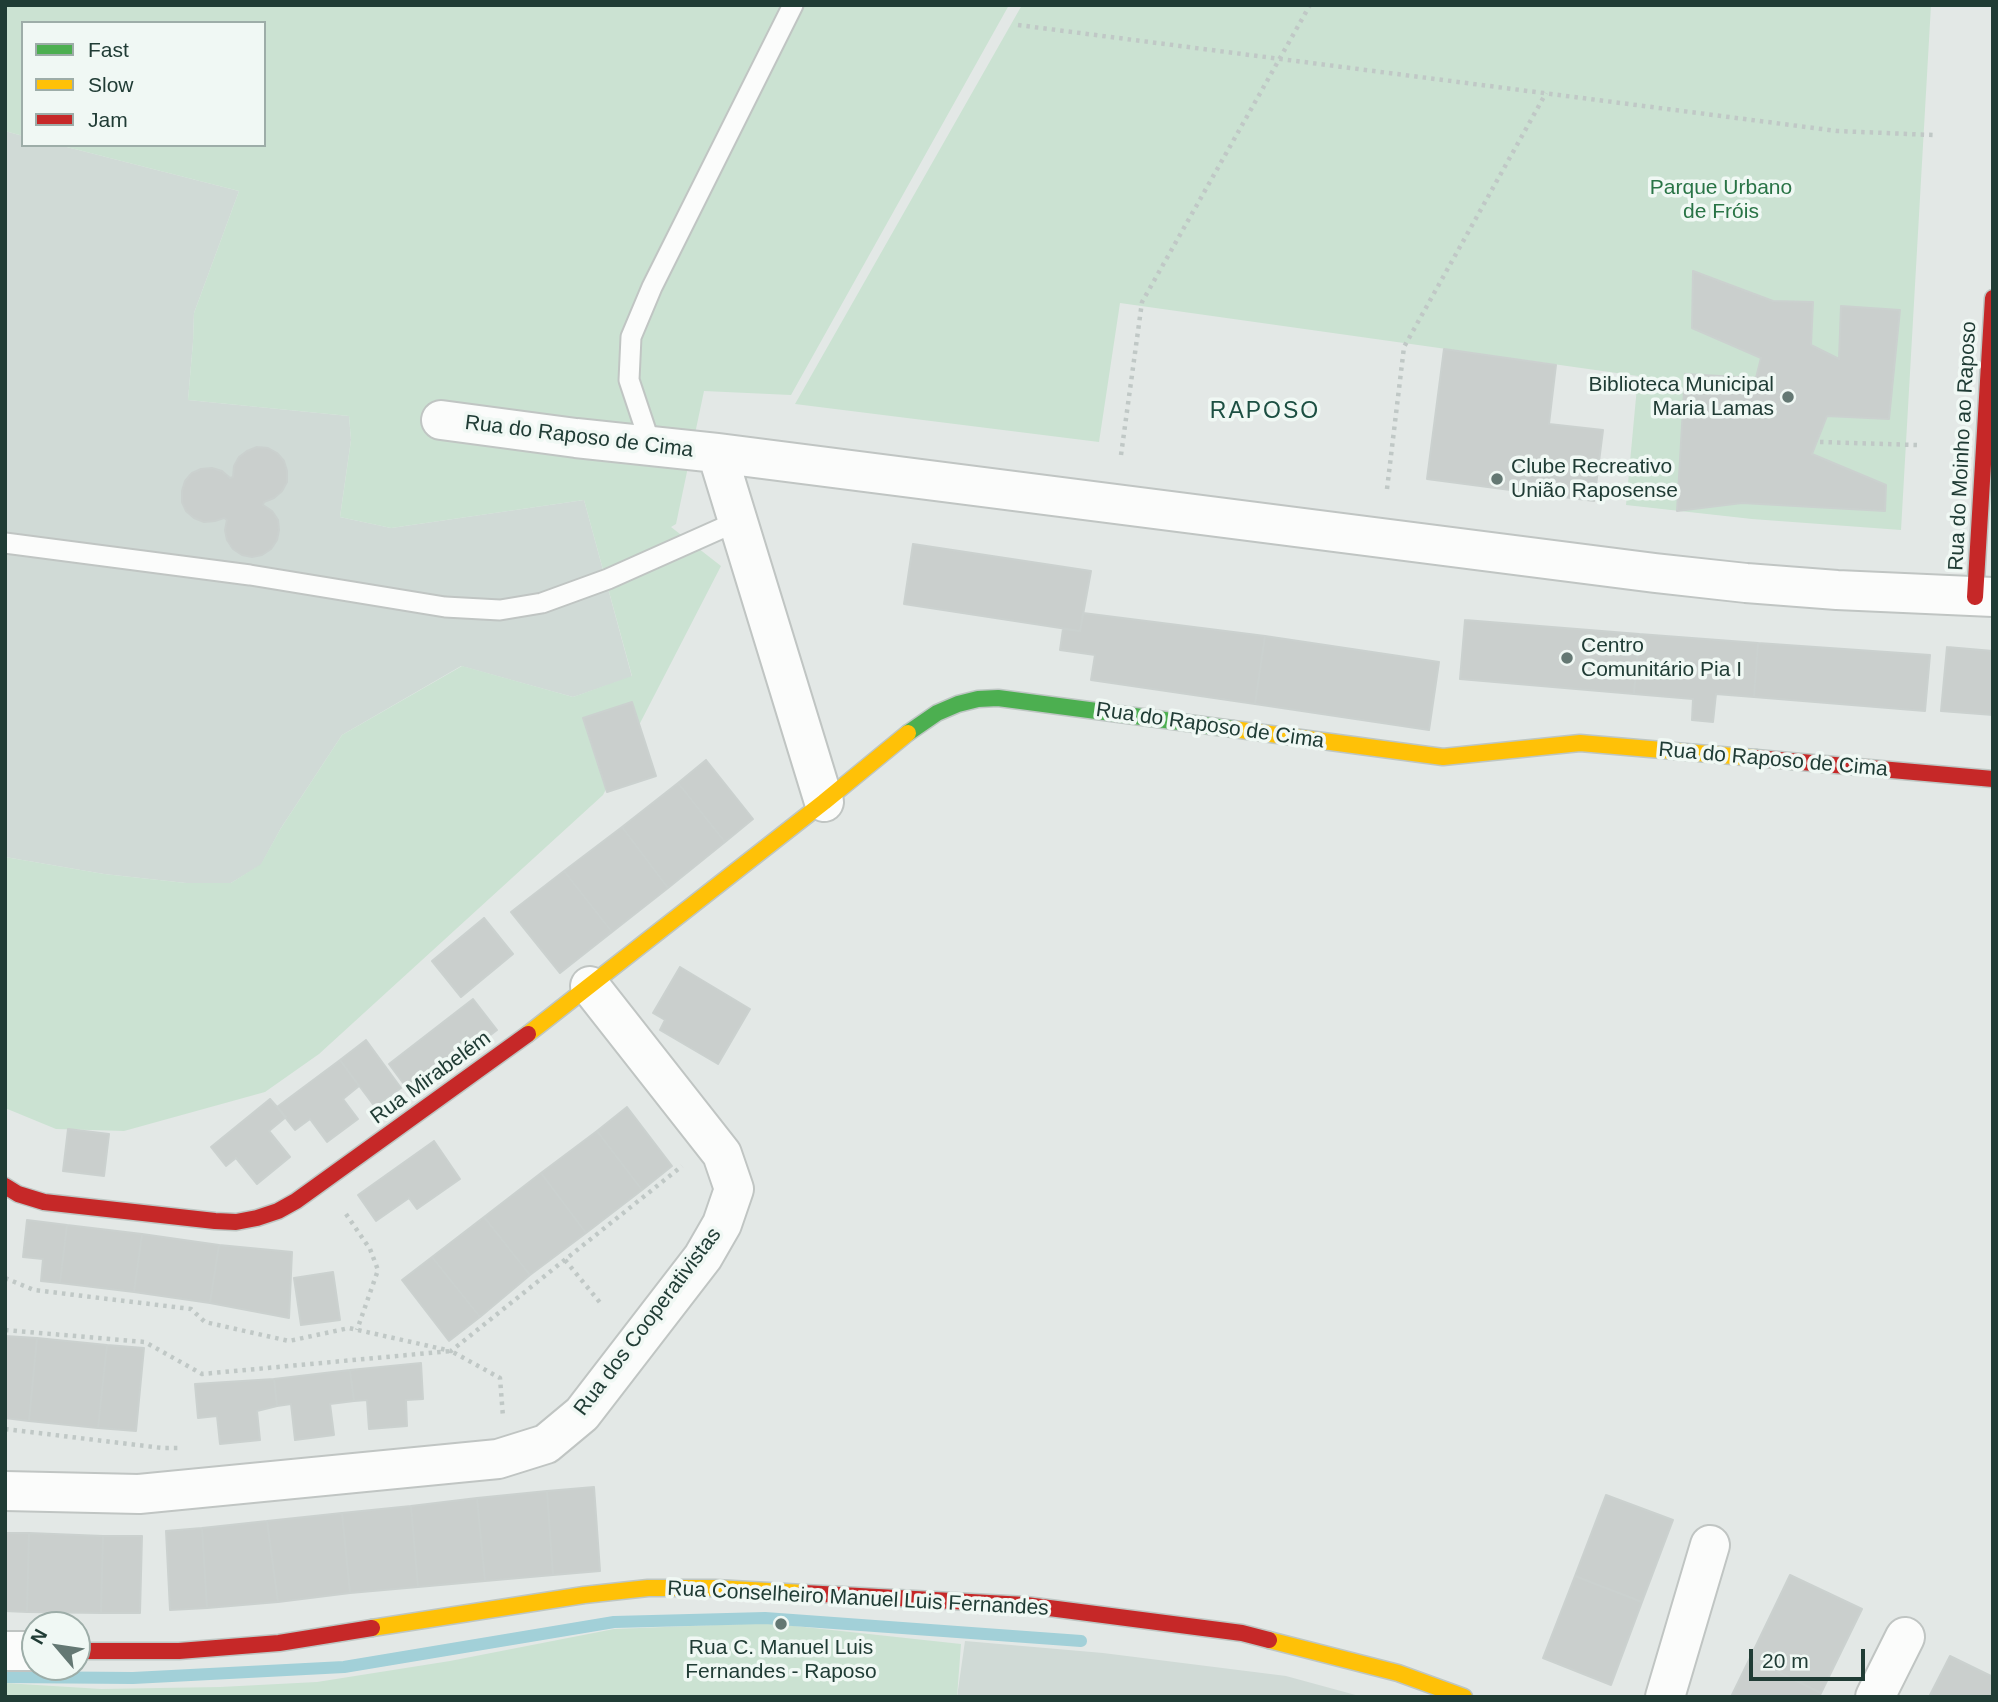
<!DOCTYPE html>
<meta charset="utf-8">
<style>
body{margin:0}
#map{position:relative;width:1998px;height:1702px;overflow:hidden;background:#e3e8e6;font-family:Helvetica,sans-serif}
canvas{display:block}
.frame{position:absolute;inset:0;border:7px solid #203c35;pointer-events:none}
.legend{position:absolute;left:21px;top:21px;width:245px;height:126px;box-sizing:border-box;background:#f0f8f4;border:2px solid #9dada8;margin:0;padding:9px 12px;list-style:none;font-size:21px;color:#203c35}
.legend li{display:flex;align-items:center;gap:14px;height:35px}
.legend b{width:35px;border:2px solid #9dada8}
.north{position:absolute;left:21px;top:1611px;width:70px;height:70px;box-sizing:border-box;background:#f0f8f4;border:2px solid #9dada8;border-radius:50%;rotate:299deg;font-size:19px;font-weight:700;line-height:28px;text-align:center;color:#203c35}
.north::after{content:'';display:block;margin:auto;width:24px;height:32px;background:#647873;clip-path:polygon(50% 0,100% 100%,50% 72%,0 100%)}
.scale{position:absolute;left:1749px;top:1649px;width:116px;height:32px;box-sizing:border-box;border:4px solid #203c35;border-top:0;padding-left:9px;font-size:21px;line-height:24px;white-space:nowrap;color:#203c35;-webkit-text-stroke:5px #f0f8f4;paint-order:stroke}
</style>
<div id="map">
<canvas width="1998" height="1702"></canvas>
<div class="frame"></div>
<ul class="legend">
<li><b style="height:9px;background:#4caf50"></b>Fast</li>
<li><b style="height:9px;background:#ffc107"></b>Slow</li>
<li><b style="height:9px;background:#c62828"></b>Jam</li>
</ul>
<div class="north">N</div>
<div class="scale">20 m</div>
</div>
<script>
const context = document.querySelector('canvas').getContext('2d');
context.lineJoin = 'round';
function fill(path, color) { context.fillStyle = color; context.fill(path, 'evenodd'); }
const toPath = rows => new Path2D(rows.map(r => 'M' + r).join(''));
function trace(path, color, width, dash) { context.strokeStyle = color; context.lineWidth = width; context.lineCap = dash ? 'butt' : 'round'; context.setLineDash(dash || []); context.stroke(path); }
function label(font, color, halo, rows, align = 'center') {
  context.font = font + ' Helvetica,sans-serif'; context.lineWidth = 7; context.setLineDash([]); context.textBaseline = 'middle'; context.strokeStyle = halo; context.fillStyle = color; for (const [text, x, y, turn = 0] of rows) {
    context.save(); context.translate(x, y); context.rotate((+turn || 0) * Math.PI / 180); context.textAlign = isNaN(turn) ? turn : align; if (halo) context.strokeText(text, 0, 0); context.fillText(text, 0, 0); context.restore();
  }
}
const built = toPath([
 [5,131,23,136,23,145,59,145,239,191,194,313,193,342,188,400,349,416,351,440,340,517,391,528,584,500,632,677,573,697,461,666,342,735,281,828,261,865,231,883,186,883,104,874,5,857],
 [965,1641,1103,1653,1286,1676,1363,1697,957,1697]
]);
const green = toPath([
 [5,5,1009,5,791,395,704,391,676,524,671,527,721,566,603,795,319,1054,265,1092,124,1131,56,1129,5,1108,5,857,104,874,186,883,231,883,261,864,281,828,342,735,462,666,573,697,632,676,584,500,391,528,340,517,351,440,349,416,188,400,193,342,194,313,239,191,59,145,264,145,264,23,23,23,23,136,5,131],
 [1022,5,1931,5,1901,530,1752,519,1626,505,1638,376,1120,303,1099,442,795,404],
 [767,1623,961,1644,957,1697,5,1697,5,1683,101,1689,220,1687,317,1682,450,1661,614,1629]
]);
const stream = toPath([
 [5,1677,133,1678,344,1667,614,1622,765,1618,1081,1641]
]);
const building = toPath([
 [1693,271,1773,301,1813,302,1811,345,1839,359,1841,306,1900,310,1889,419,1827,416,1812,454,1886,485,1885,511,1742,503,1677,511,1685,374,1756,378,1761,358,1692,328,1693,271],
 [1444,349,1556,365,1549,424,1603,430,1594,501,1427,479,1444,349],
 [257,447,268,448,277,453,284,461,287,471,287,482,282,491,274,498,264,502,263,505,272,511,278,520,279,530,277,540,271,549,262,555,252,557,242,555,233,549,227,540,225,530,227,520,224,518,215,521,204,522,194,518,186,511,182,502,182,491,185,481,192,473,201,469,212,468,222,471,230,478,233,477,234,466,239,457,247,451,257,447],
 [913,544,1091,571,1080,631,904,604,913,544],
 [1083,613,1265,636,1255,704,1091,680,1095,655,1060,650,1063,629,1080,631,1083,613],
 [1465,620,1639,634,1634,694,1460,679,1465,620],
 [1639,634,1758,643,1754,697,1716,694,1713,722,1692,720,1693,699,1634,694,1639,634],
 [1265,636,1439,662,1429,730,1255,704,1265,636],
 [1758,643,1930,655,1925,711,1754,697,1758,643],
 [1947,647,1993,651,1993,715,1941,711,1947,647],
 [632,702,656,776,607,792,583,718,632,702],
 [706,760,753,819,725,842,678,783,706,760],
 [678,783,725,842,668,888,622,827,678,783],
 [622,827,668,888,612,932,564,871,622,827],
 [564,871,612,932,560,973,511,912,564,871],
 [484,918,513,954,461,997,432,961,484,918],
 [680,967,750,1009,718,1064,660,1030,665,1020,653,1013,680,967],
 [473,999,497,1030,412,1095,389,1064,473,999],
 [366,1040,401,1088,375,1107,340,1060,366,1040],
 [340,1060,359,1086,343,1099,358,1119,327,1142,310,1119,295,1130,277,1107,340,1060],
 [270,1099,286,1117,269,1131,290,1157,257,1184,236,1158,226,1166,211,1147,270,1099],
 [627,1107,672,1166,642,1190,597,1131,627,1107],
 [68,1129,109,1134,104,1176,63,1171,68,1129],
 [597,1131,642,1190,586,1233,541,1173,597,1131],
 [434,1141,460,1179,417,1209,409,1198,376,1221,358,1195,434,1141],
 [541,1173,586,1233,530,1275,484,1217,541,1173],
 [484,1217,530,1275,480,1317,432,1257,484,1217],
 [27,1220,67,1225,60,1283,41,1281,43,1259,23,1257,27,1220],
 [67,1225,142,1234,134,1292,60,1283,67,1225],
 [142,1234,219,1245,210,1303,134,1292,142,1234],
 [219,1245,292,1252,289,1318,210,1303,219,1245],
 [432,1257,480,1317,449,1341,402,1280,432,1257],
 [333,1272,340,1320,301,1325,294,1278,333,1272],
 [5,1336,37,1338,29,1421,5,1418,5,1336],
 [37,1338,107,1345,98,1428,29,1421,37,1338],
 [107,1345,144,1348,136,1431,98,1428,107,1345],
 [421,1363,423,1399,406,1400,407,1426,369,1429,367,1400,354,1401,350,1370,421,1363],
 [350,1370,354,1401,330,1404,334,1435,295,1440,291,1404,277,1406,274,1379,350,1370],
 [274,1379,277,1406,257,1411,260,1440,220,1444,217,1416,198,1418,195,1384,274,1379],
 [594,1487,600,1571,553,1575,547,1491,594,1487],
 [547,1491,553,1575,485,1581,477,1498,547,1491],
 [1606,1495,1673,1520,1642,1602,1575,1576,1606,1495],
 [477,1498,485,1581,418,1587,411,1506,477,1498],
 [411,1506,418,1587,350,1593,342,1513,411,1506],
 [342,1513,350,1593,278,1602,267,1521,342,1513],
 [267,1521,278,1602,207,1608,202,1528,267,1521],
 [202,1528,207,1608,170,1610,166,1531,202,1528],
 [5,1533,29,1533,27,1612,5,1611,5,1533],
 [29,1533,103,1536,101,1613,27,1612,29,1533],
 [103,1536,142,1536,140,1613,101,1613,103,1536],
 [1790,1575,1862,1609,1821,1693,1750,1658,1790,1575],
 [1575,1576,1642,1602,1611,1685,1543,1658,1575,1576],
 [1950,1656,1993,1677,1993,1697,1929,1697,1950,1656],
 [1750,1658,1821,1693,1819,1697,1731,1697,1750,1658]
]);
const path = toPath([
 [1018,25,1837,131,1933,135],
 [1820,442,1917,445],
 [1121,455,1142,302,1310,5],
 [1387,489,1404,347,1546,93],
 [346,1214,370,1249,378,1270,357,1330],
 [565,1260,602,1305],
 [5,1278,34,1290,191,1309,205,1322,289,1341,349,1328,451,1351,682,1166],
 [5,1330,145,1342,202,1374,451,1351,500,1378,503,1417],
 [5,1429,162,1448,181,1448]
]);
const lane = toPath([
 [651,446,629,380,631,337,652,287,793,5],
 [5,543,250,575,445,607,500,610,542,603,608,579,738,521]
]);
const street = toPath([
 [441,420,576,438,717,453,1655,573,1746,583,1837,590,1993,597],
 [717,453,824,802],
 [5,1491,139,1494,498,1459,546,1444,582,1414,703,1257,722,1224,734,1189,722,1154,590,986],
 [5,1651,35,1651],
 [1665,1697,1710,1545],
 [1875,1697,1905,1637]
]);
const fast = toPath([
 [908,733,937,713,958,704,978,699,998,698,1233,729]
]);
const slow = toPath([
 [1233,729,1443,757,1580,743,1756,758],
 [528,1034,824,802,908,733],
 [372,1628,584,1595,648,1588,715,1588,804,1593],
 [1269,1640,1398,1673,1464,1697]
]);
const jam = toPath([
 [1975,597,1993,298],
 [1756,758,1993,779],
 [5,1186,18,1194,44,1202,215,1221,236,1222,257,1218,278,1211,296,1201,528,1034],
 [804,1593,1026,1605,1242,1633,1269,1640],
 [77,1651,179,1651,279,1643,372,1628]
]);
const markers = [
 [1788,397,7,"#647873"],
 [1497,479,7,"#647873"],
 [1567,658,7,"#647873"],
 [781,1624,7,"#647873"]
];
const parkNames = [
 ["Parque Urbano",1721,188],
 ["de Fróis",1721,212]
];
const poiNames = [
 ["Biblioteca Municipal",1774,385,"right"],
 ["Maria Lamas",1774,409,"right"],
 ["Clube Recreativo",1511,467],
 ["União Raposense",1511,491],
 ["Centro",1581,646],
 ["Comunitário Pia I",1581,670],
 ["Rua C. Manuel Luis",781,1648,"center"],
 ["Fernandes - Raposo",781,1672,"center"]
];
const streetNames = [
 ["Rua do Raposo de Cima",579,437,7],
 ["Rua do Moinho ao Raposo",1963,446,-87],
 ["Rua do Raposo de Cima",1210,726,8],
 ["Rua do Raposo de Cima",1773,760,5],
 ["Rua Mirabelém",431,1078,-36],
 ["Rua dos Cooperativistas",648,1322,-53],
 ["Rua Conselheiro Manuel Luis Fernandes",858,1599,3]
];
const neighbourhoodNames = [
 ["RAPOSO",1265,412]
];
fill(built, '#d0dad6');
fill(green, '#cbe2d2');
trace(stream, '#a2d0d8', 12);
fill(building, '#cacfcd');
trace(building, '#cbd1cf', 2);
trace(lane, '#c0c5c3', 23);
trace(street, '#c0c5c3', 42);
trace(fast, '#bec6c3', 19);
trace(slow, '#bec6c3', 19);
trace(jam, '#bec6c3', 19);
trace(path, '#c0c8c6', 4.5, [3.5, 5]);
trace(lane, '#fbfcfb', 19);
trace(street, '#fbfcfb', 38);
trace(fast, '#4caf50', 16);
trace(slow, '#ffc107', 16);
trace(jam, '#c62828', 16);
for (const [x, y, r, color] of markers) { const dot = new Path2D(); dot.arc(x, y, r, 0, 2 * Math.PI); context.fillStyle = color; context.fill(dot); trace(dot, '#f0f8f4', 2.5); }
label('21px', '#297446', '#f0f8f4', parkNames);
label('21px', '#203c35', '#f0f8f4', poiNames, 'left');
label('21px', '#203c35', '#f0f8f4', streetNames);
context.letterSpacing = '2px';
label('23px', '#1c4f42', '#f0f8f4', neighbourhoodNames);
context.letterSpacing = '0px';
</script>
